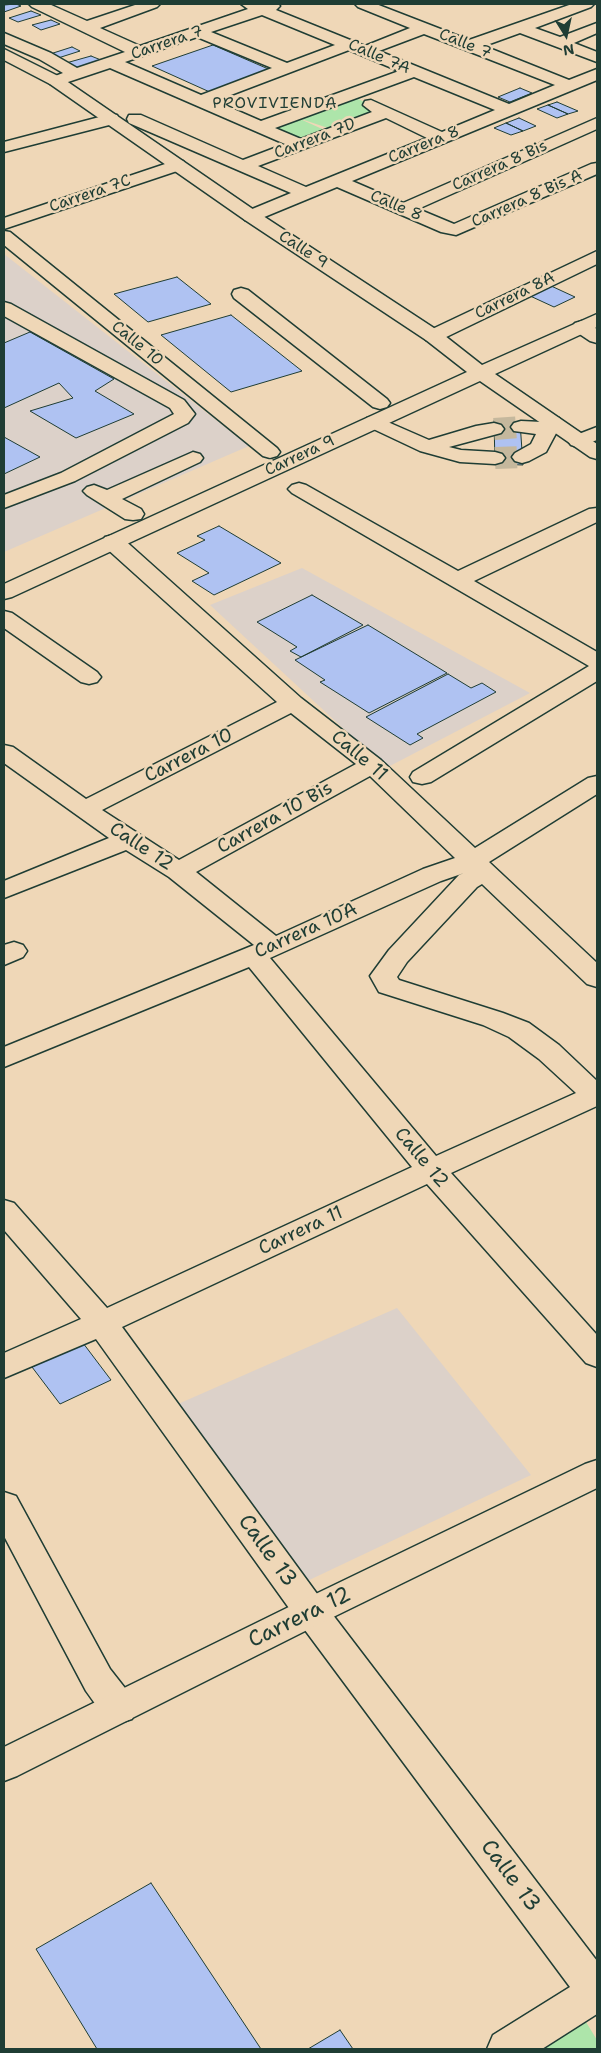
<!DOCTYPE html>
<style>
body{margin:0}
#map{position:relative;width:601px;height:2053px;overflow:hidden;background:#efd7b7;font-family:"Shantell Sans",sans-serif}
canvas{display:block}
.frame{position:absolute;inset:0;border:5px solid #1f3d34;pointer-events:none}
.north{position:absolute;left:541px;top:10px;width:50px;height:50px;-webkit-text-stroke:4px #efd7b7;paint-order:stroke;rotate:170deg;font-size:14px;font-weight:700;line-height:20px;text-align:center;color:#1f3d34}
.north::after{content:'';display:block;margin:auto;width:18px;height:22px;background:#1f3d34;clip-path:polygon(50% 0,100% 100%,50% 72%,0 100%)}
</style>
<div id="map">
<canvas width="601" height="2053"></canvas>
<div class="frame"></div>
<div class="north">N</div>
</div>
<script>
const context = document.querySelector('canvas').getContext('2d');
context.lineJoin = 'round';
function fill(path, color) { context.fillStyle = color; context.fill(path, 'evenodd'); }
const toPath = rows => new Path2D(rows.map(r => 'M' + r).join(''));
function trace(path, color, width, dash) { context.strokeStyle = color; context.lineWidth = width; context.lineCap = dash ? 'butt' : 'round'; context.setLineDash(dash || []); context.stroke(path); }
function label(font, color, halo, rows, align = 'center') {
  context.font = font + ' "Shantell Sans",sans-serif'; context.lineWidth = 5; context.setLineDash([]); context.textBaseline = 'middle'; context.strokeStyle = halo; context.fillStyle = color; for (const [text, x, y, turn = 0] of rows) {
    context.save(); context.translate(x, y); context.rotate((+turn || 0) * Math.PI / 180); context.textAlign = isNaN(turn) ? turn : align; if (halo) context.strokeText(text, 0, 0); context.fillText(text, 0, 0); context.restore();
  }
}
const built = toPath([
 [4,254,249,446,4,552],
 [302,568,530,693,386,768,210,605],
 [397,1308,531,1475,303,1583,178,1404]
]);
const green = toPath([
 [349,95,387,112,337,131,298,118,331,133,301,145,267,130],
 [586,2022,597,2040,597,2049,539,2049]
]);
const building = toPath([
 [16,4,21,6,4,12,4,5,16,4],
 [31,11,41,15,18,22,9,18,31,11],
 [51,20,60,24,41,30,32,25,51,20],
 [213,45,273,71,212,93,152,66,213,45],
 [72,47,80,51,55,59,47,55,72,47],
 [91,56,101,60,77,68,66,63,91,56],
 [520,88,532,93,510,102,498,97,520,88],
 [557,102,578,111,568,114,548,105,557,102],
 [548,105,568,114,557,118,537,109,548,105],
 [519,118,536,126,523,131,506,123,519,118],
 [506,123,523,131,511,135,494,128,506,123],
 [177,277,211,304,148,322,114,294,177,277],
 [549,285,575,297,554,307,528,295,549,285],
 [231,315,302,371,231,392,161,335,231,315],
 [30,332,114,379,95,391,134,414,76,438,30,411,73,398,59,383,4,408,4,343,30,332],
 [494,421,520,422,523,465,495,464,494,421],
 [4,437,40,457,4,474,4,437],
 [219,526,281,563,214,595,192,581,209,573,177,553,205,540,197,536,219,526],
 [312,595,363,625,301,657,290,651,297,647,257,622,312,595],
 [368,625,447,673,369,713,320,682,325,680,295,660,368,625],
 [448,674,471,688,482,683,496,692,417,734,423,738,410,745,366,717,448,674],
 [83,1343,111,1380,60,1404,32,1367,83,1343],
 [151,1883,261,2049,97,2049,36,1949,151,1883],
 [340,2030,353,2049,308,2049,340,2030]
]);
const minorTunnel = toPath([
 [494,429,521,427],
 [495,458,522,457]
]);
const minor = toPath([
 [29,4,49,4,87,21,138,4,160,4,157,7,100,28,140,46,248,9,241,4,278,4,280,6,276,10,365,46,410,28,358,7,355,4,376,4,469,40,572,4,594,4,591,7,535,28,560,37,597,23,597,33,574,43,597,52,597,62,520,33,484,46,569,80,597,69,597,80,352,181,403,203,597,118,597,129,418,209,454,224,591,164,597,163,597,174,456,235,441,232,337,187,257,220,251,221,245,220,242,216,245,212,291,193,129,123,127,119,129,115,141,115,243,160,285,144,110,68,62,84,50,84,48,81,50,78,63,73,39,59,4,44,4,33,51,53,77,68,125,52,32,7,29,4],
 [262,15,335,45,287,63,211,32,262,15],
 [424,34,463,49,555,85,509,104,379,51,424,34],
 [197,37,272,68,201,95,125,62,197,37],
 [349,50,399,71,261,121,215,101,349,50],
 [414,77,495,110,442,132,371,100,365,101,363,105,372,112,301,139,275,128,414,77],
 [386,118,427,138,306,187,258,166,386,118],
 [111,114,117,115,119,119,117,123,4,152,4,142,111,114],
 [177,160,183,161,186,165,183,169,4,229,4,218,177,160],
 [4,231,10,232,277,448,280,452,277,456,270,458,263,456,4,245,4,231],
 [597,251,597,264,440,340,433,342,426,340,423,336,426,332,597,251],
 [241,288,248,290,387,399,390,403,387,407,380,409,373,407,234,298,232,294,234,290,241,288],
 [4,302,11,304,184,400,195,414,188,423,75,481,4,508,4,495,61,473,174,414,170,408,4,316,4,302],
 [582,321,597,329,597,343,590,341,575,331,572,327,575,323,582,321],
 [374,416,429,440,476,426,494,423,501,425,504,429,501,433,449,447,461,450,495,452,502,454,505,458,502,462,495,464,460,462,420,451,367,426,364,422,367,418,374,416],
 [552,416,559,418,562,422,546,452,529,461,522,463,515,461,512,457,515,453,531,444,536,434,514,431,511,427,514,423,521,421,542,422,545,418,552,416],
 [597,427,597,440,578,447,571,445,568,441,571,437,597,427],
 [193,452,200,454,203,458,200,462,122,499,141,509,144,514,141,519,133,520,125,519,87,495,83,491,87,487,94,485,107,490,193,452],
 [299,483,306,485,458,571,589,509,597,508,597,522,474,581,597,652,597,681,431,782,422,784,413,782,410,777,413,772,589,666,292,493,288,489,292,485,299,483],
 [113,535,121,537,301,698,381,760,475,848,588,778,597,776,597,794,489,862,597,963,597,987,587,984,482,884,477,887,407,962,397,977,399,980,503,1013,529,1023,559,1045,597,1081,597,1106,451,1173,597,1335,597,1367,586,1363,427,1184,122,1327,323,1602,597,1961,597,2014,542,2049,487,2049,493,2035,570,1987,299,1622,96,1339,4,1378,4,1353,81,1319,4,1230,4,1200,14,1203,107,1308,412,1167,249,967,4,1067,4,1047,254,945,169,877,126,850,4,898,4,881,109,838,4,763,4,745,13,747,86,799,277,702,105,547,102,542,105,537,113,535],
 [291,713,356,764,179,860,102,810,291,713],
 [370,776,455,858,423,869,276,936,196,872,370,776],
 [464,873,459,875,389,950,370,976,379,992,483,1025,509,1037,539,1059,576,1093,436,1156,270,958,441,881,464,873],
 [4,611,12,613,97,672,101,677,97,682,89,684,81,682,4,628,4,611],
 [14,942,23,945,27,951,23,957,4,965,4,945,14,942],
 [4,1492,16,1496,110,1669,132,1697,137,1708,132,1719,119,1723,106,1719,86,1691,4,1536,4,1492]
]);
const major = toPath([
 [4,49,62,78,257,212,440,332,482,365,597,314,597,327,495,374,597,444,597,459,590,457,480,381,12,597,4,599,4,584,467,372,426,340,245,220,50,84,4,60,4,49],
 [597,1460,597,1488,323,1622,17,1776,4,1781,4,1747,299,1602,585,1464,597,1460]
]);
const farStreetnames = [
 ["Carrera 7",167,43,-19],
 ["Calle 7",465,44,22],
 ["Calle 7A",379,57,23],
 ["Carrera 7D",315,139,-21],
 ["Carrera 8",424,145,-22],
 ["Carrera 8 Bis",500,166,-24],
 ["Carrera 7C",90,194,-19],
 ["Carrera 8 Bis A",527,199,-24],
 ["Calle 8",396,206,23],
 ["Calle 9",303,250,33],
 ["Carrera 8A",515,296,-26],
 ["Calle 10",137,344,39],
 ["Carrera 9",300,456,-25]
];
const farNeighbourhoodnames = [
 ["PROVIVIENDA",275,104]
];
const streetNames = [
 ["Carrera 10",189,756,-27],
 ["Calle 11",359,756,40],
 ["Carrera 10 Bis",275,818,-29],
 ["Calle 12",141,847,33],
 ["Carrera 10A",306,931,-24],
 ["Calle 12",421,1158,50],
 ["Carrera 11",301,1231,-25]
];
const nearStreetnames = [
 ["Calle 13",267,1551,54],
 ["Carrera 12",300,1618,-26],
 ["Calle 13",510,1876,53]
];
fill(built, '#dcd1c9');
fill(green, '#ade5aa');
fill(building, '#afc2f2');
trace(building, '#1f3d34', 1);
trace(minorTunnel, '#c5b89d', 22, [22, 11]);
trace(minor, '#1f3d34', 3);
trace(major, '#1f3d34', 3);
fill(minor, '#efd7b7');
fill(major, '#efd7b7');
label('16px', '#1f3d34', '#efd7b7', farStreetnames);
context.letterSpacing = '1px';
label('16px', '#1f3d34', '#efd7b7', farNeighbourhoodnames);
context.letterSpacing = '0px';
label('19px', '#1f3d34', '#efd7b7', streetNames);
label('22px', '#1f3d34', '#efd7b7', nearStreetnames);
</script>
